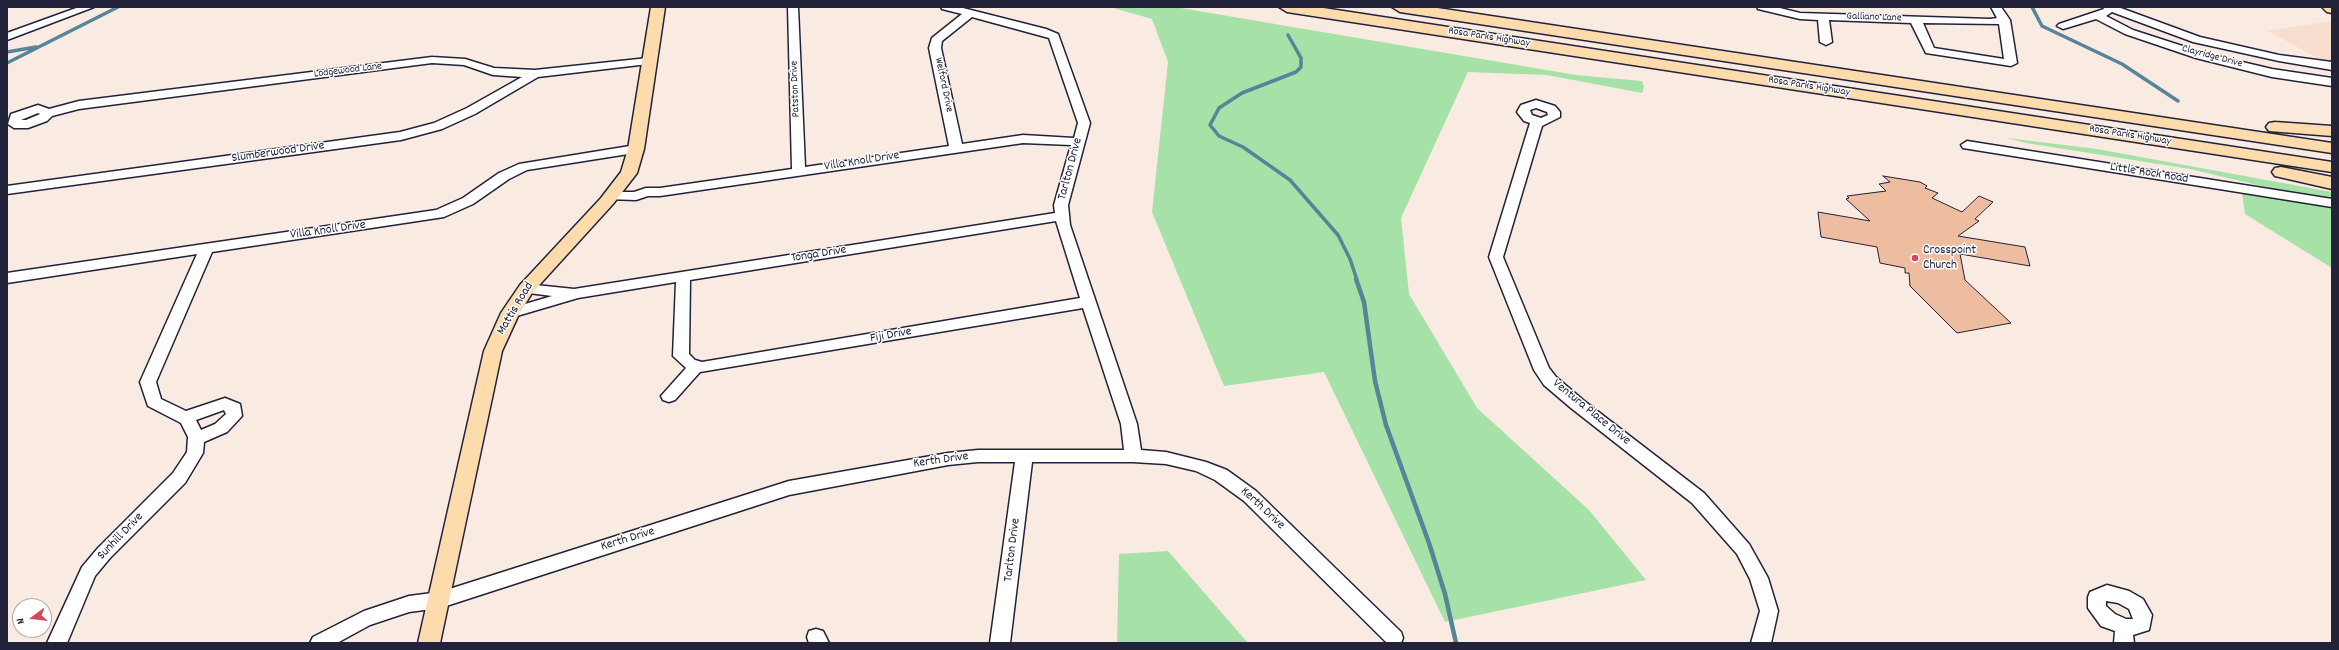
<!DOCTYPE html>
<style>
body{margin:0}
#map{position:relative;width:2339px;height:650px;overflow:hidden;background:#faebe2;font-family:Dekko,sans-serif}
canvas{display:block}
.frame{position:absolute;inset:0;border:8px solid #22223b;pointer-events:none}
.north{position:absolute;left:12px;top:598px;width:40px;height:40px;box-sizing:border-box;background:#fff;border:1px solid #a7a7b1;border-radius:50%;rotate:255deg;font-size:11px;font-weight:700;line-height:16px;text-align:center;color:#22223b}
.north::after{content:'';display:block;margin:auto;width:14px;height:18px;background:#d1495b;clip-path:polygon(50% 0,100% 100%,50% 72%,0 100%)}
</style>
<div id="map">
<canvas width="2339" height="650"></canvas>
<div class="frame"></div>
<div class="north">N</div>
</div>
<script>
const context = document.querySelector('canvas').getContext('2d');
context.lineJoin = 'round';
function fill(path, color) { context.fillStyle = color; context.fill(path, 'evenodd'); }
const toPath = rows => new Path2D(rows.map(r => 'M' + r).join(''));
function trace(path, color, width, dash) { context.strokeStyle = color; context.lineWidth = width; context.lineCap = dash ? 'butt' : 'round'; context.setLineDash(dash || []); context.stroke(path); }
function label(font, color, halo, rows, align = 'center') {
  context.font = font + ' Dekko,sans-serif'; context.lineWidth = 3; context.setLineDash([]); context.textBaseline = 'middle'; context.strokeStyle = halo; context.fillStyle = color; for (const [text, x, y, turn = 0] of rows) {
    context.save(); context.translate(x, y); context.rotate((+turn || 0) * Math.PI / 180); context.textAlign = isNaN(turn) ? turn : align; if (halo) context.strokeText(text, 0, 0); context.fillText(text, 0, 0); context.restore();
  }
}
const built = toPath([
 [2331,21,2332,60,2319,59,2268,31]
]);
const green = toPath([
 [1110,7,1175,7,1576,75,1642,81,1644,87,1642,93,1547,75,1468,72,1401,218,1409,294,1477,408,1589,510,1646,580,1445,622,1324,372,1224,386,1152,212,1168,62,1152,19],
 [2007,138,2097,149,2332,192,2332,198,2274,189,2190,169,2026,143],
 [2242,193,2332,208,2332,268,2245,214],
 [1168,551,1248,643,1117,643,1119,554]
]);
const streamFar1 = toPath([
 [2032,7,2042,26,2122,64,2178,101],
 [1288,35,1301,58,1301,67,1296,72,1242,93,1219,108,1210,125,1219,136,1243,147,1290,180,1338,235,1350,259,1357,280],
 [7,52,36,47],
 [7,63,118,7]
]);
const stream = toPath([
 [1356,279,1364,302,1375,381,1386,425,1429,543,1445,594,1456,643]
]);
const building = toPath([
 [1883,176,1920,182,1927,186,1925,188,1938,193,1932,198,1962,212,1979,196,1993,202,1975,219,1979,221,1958,236,2025,247,2030,266,1960,254,1965,280,2011,323,1957,333,1910,286,1909,273,1905,273,1905,268,1880,263,1877,247,1821,237,1818,212,1870,221,1846,199,1849,198,1847,196,1886,191,1879,184,1890,182,1883,176]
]);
const minor = toPath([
 [79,7,94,7,7,40,7,33,79,7],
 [788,7,798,7,805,167,949,146,929,48,932,38,962,14,942,9,941,7,959,7,1046,29,1058,34,1090,123,1068,205,1070,225,1137,424,1141,450,1166,452,1206,462,1227,470,1256,491,1401,632,1403,638,1401,643,1387,643,1244,501,1215,480,1196,471,1166,464,1133,462,1032,462,1010,643,990,643,1015,462,978,462,948,465,789,495,440,608,409,612,370,625,337,643,310,643,313,637,364,611,409,596,440,592,789,481,948,453,978,450,1124,450,1121,424,1083,308,700,372,675,400,669,402,663,400,661,396,686,368,673,356,676,282,578,298,510,318,505,316,503,313,505,310,552,296,521,292,519,289,521,286,526,284,574,289,1055,213,1054,205,1071,145,1023,143,660,196,648,196,636,200,606,199,604,196,606,193,611,192,634,192,646,188,660,188,792,169,788,7],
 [972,17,1049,38,1078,123,1074,138,1023,135,962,144,941,48,942,41,972,17],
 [1056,221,1080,298,702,362,695,360,689,354,690,280,1056,221],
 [1757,7,1776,7,1800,13,1990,19,1997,18,1991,7,2001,7,2010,20,2017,63,2011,66,1926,53,1911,23,1829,20,1832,42,1826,45,1820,42,1818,20,1800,19,1758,9,1757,7],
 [1923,23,1999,24,2004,59,1934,48,1923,23],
 [2103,7,2118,7,2200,37,2279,55,2332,62,2332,70,2279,61,2193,42,2112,12,2106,16,2133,30,2204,53,2272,69,2332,78,2332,86,2272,77,2196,58,2125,34,2096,19,2063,29,2057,26,2059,24,2104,9,2103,7],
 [432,57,465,59,494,68,535,70,648,58,654,61,648,64,538,77,475,114,442,129,401,140,7,194,7,186,400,132,434,123,467,108,522,77,493,75,464,65,432,63,79,109,52,116,47,121,28,128,14,128,8,124,11,114,38,105,49,109,79,101,432,57],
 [38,113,40,114,26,120,21,120,38,113],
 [1536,100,1555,106,1560,112,1560,117,1542,126,1503,257,1549,368,1556,377,1583,400,1704,493,1749,544,1768,578,1778,611,1771,643,1751,643,1760,611,1750,579,1737,554,1692,503,1571,408,1544,385,1534,370,1489,257,1530,123,1524,121,1517,112,1521,105,1536,100],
 [1536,108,1547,112,1548,115,1541,118,1532,115,1530,110,1536,108],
 [1967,141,2332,199,2332,207,1963,148,1961,145,1967,141],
 [636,145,641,146,642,149,641,152,527,170,509,179,473,204,444,217,212,252,156,382,161,399,186,411,225,398,240,404,242,416,227,432,204,442,203,453,185,483,110,558,95,576,67,643,47,643,82,567,98,548,173,473,187,452,188,437,181,423,148,406,140,382,197,254,7,283,7,273,436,210,463,198,499,173,519,164,636,145],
 [224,410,226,414,215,424,201,430,196,420,224,410],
 [2107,585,2129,591,2143,599,2152,615,2149,630,2133,635,2134,643,2114,643,2115,631,2101,626,2088,608,2088,597,2090,592,2107,585],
 [2106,601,2118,603,2129,609,2133,619,2126,619,2115,614,2106,606,2106,601],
 [816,629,823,631,829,643,809,643,807,637,809,631,816,629]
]);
const major = toPath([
 [651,7,665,7,644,149,637,173,613,204,532,293,519,314,502,351,440,643,418,643,484,351,501,313,520,285,601,198,621,172,628,149,651,7],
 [2322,7,2332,7,2332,13,2327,12,2322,7]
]);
const highway = toPath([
 [1279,7,1317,7,2332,162,2332,172,1287,12,1279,7],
 [1392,7,1431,7,2332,143,2332,153,1400,12,1392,7],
 [2275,122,2332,126,2332,136,2269,131,2266,127,2269,123,2275,122],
 [2281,167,2332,177,2332,189,2275,176,2272,172,2275,168,2281,167]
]);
const markers = [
 [1915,258,4,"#d1495b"]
];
const farStreetnames = [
 ["Galliano Lane",1874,18,2],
 ["Rosa Parks Highway",1489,38,9],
 ["Clayridge Drive",2212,57,15],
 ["Lodgewood Lane",348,71,-7],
 ["Welford Drive",943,85,78],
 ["Rosa Parks Highway",1809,87,9],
 ["Patston Drive",796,89,-92],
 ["Rosa Parks Highway",2130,136,9]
];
const streetNames = [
 ["Slumberwood Drive",278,153,-8],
 ["Villa Knoll Drive",862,162,-9],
 ["Tarlton Drive",1071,169,-75],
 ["Little Rock Road",2149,174,9],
 ["Villa Knoll Drive",328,231,-8],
 ["Tonga Drive",819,255,-9],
 ["Mattis Road",516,309,-59],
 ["Fiji Drive",891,336,-10],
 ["Ventura Place Drive",1591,413,39],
 ["Kerth Drive",941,461,-8],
 ["Kerth Drive",1262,509,43],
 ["Sunhill Drive",121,537,-46],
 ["Kerth Drive",628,540,-17],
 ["Tarlton Drive",1013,550,-83]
];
const poiNames = [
 ["Crosspoint",1923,251],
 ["Church",1923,266]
];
fill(built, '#f6ddce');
fill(green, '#a6e1a7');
trace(streamFar1, '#568499', 3.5);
trace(stream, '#568499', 4.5);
fill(building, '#eebd9f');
trace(building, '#22223b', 1);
trace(minor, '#22223b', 3);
trace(major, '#22223b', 3);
trace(highway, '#22223b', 3);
fill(minor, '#fff');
fill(major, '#fedbac');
fill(highway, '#fedbac');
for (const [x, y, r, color] of markers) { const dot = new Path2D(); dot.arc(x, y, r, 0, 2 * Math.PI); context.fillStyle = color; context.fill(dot); trace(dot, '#fff', 1.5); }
label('11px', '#22223b', '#fff', farStreetnames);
label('13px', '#22223b', '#fff', streetNames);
label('13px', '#22223b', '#fff', poiNames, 'left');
</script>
